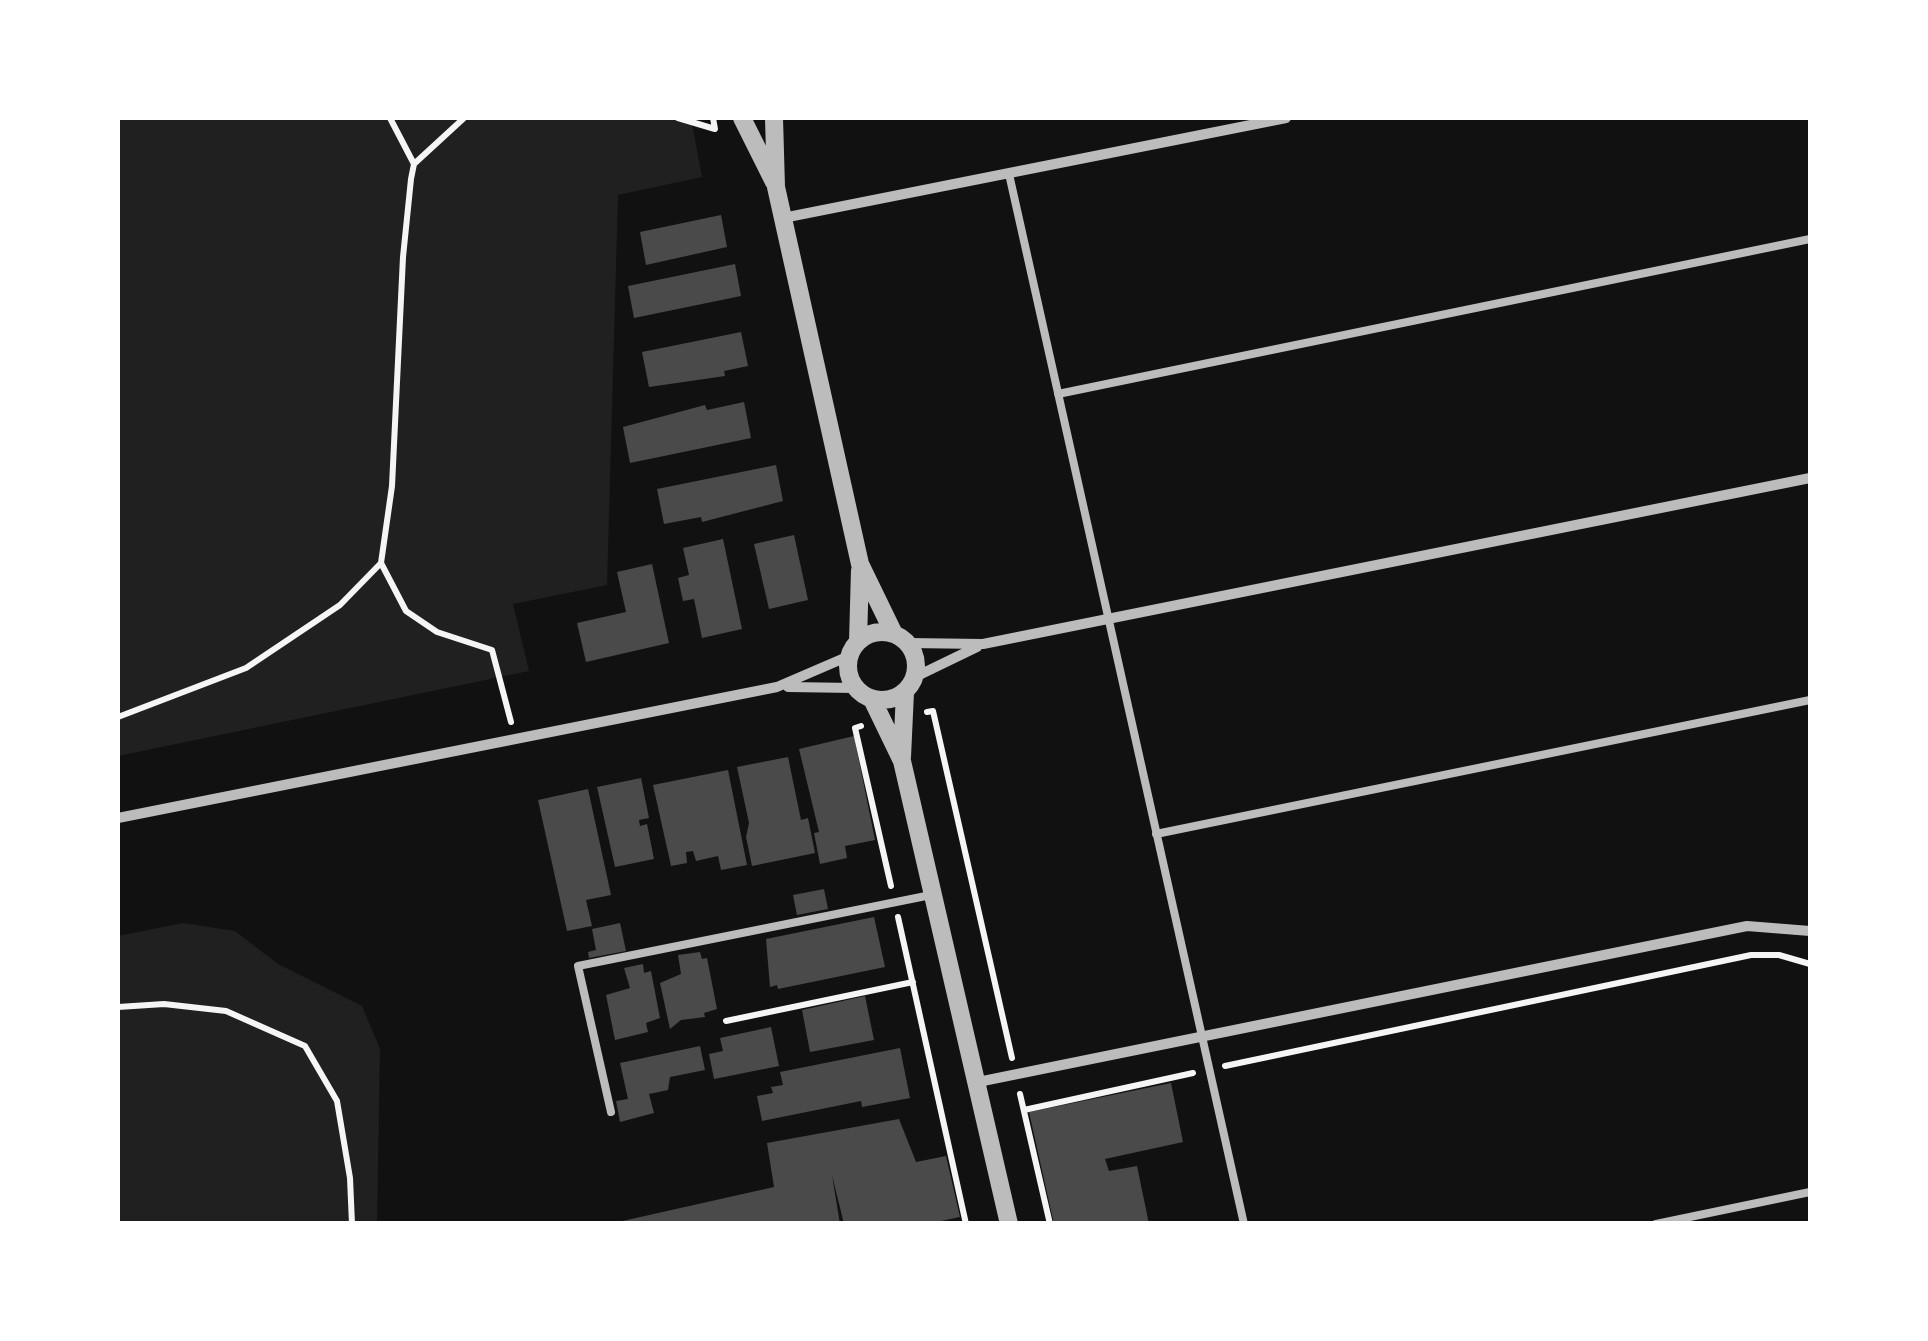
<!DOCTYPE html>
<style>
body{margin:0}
#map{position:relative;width:1928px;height:1341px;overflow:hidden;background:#111;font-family:"Nunito Sans",sans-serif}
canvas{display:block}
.frame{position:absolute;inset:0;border:120px solid #fff;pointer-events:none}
</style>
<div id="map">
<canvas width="1928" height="1341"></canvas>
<div class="frame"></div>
</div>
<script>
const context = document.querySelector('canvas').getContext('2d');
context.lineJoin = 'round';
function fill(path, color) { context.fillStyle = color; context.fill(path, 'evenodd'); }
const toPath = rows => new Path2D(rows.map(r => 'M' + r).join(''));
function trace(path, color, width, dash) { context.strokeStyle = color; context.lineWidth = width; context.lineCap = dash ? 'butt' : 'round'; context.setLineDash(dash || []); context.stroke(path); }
const green = toPath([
 [118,118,691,118,702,177,618,195,607,585,513,604,529,671,118,756],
 [183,923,235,931,278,964,362,1006,380,1049,377,1223,118,1224,118,936]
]);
const building = toPath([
 [721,215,727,247,646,265,640,232],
 [735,264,741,296,634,318,628,286],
 [741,332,748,366,724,371,725,376,649,387,642,352],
 [744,402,751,438,630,463,623,427,705,405,707,410],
 [776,465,783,501,702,522,701,517,664,524,657,489],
 [794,535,808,600,769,609,754,544],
 [723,539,742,629,702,638,694,599,683,601,678,578,689,575,683,548],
 [652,564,669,643,586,662,577,623,626,612,617,572],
 [854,736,875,840,845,846,847,858,820,864,814,833,819,832,799,749],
 [788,757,801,820,808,818,815,853,752,866,746,837,749,823,737,767],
 [728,770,747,865,721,870,718,856,696,861,693,851,686,852,687,863,671,866,653,785],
 [641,778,649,818,639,820,640,826,647,824,654,859,615,867,597,787],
 [588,789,611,895,586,900,592,926,567,931,538,800],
 [824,889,828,909,797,915,793,895],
 [874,917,885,967,778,989,777,985,770,987,766,939],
 [620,923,626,951,589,958,588,952,596,950,592,929],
 [700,952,702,959,707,958,717,1009,704,1013,705,1017,681,1020,670,1029,660,983,681,974,678,955],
 [643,964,644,973,651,971,660,1018,646,1023,648,1032,615,1040,606,995,630,988,624,968],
 [865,996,874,1040,810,1052,802,1010],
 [771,1027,779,1066,714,1079,709,1054,723,1051,720,1038],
 [700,1046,705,1070,670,1077,668,1090,649,1094,654,1113,620,1122,616,1101,628,1099,620,1063],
 [900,1048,910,1098,862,1107,861,1101,762,1121,757,1096,773,1093,771,1087,783,1085,780,1072],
 [1171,1083,1183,1142,1105,1159,1109,1171,1137,1166,1149,1224,1054,1224,1029,1112],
 [899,1119,916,1162,946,1156,960,1217,927,1224,844,1224,832,1175,840,1224,609,1224,774,1187,767,1143]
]);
const path = toPath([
 [390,118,414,164],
 [464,118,414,164,411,179,403,257,392,486,381,563,406,611,437,632,492,650,511,722],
 [678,118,715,129,713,118],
 [927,712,933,711,1012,1058],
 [118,717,246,668,340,605,381,563],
 [861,726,855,728,891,886],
 [898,917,966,1224],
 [118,1007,164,1004,226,1011,305,1046,337,1101,350,1178,352,1224],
 [726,1021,913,982],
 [1225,1066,1751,955,1779,955,1810,964],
 [1020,1094,1050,1224],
 [1024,1110,1193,1073]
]);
const service = toPath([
 [1009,174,1244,1224],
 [1058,394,1810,239],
 [1156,834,1810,700],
 [611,1112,578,966,931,895],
 [1656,1224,1810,1192]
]);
const minor = toPath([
 [783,218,1286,118],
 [908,643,983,644,1810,478],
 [915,677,977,647],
 [788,687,855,688],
 [118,818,777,687,849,656],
 [978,1082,1747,926,1810,931]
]);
const tertiary = toPath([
 [742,118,774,182],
 [774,118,776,187,860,564,894,634],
 '848 666a34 34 0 1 1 68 0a34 34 0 1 1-68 0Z',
 [858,642,860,570],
 [872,699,902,761,1009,1224],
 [902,757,905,692]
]);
fill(green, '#202020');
fill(building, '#4a4a4a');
trace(path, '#f5f5f5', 6);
trace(service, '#bcbcbc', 8);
trace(minor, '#bcbcbc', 10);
trace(tertiary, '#bcbcbc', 18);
</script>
